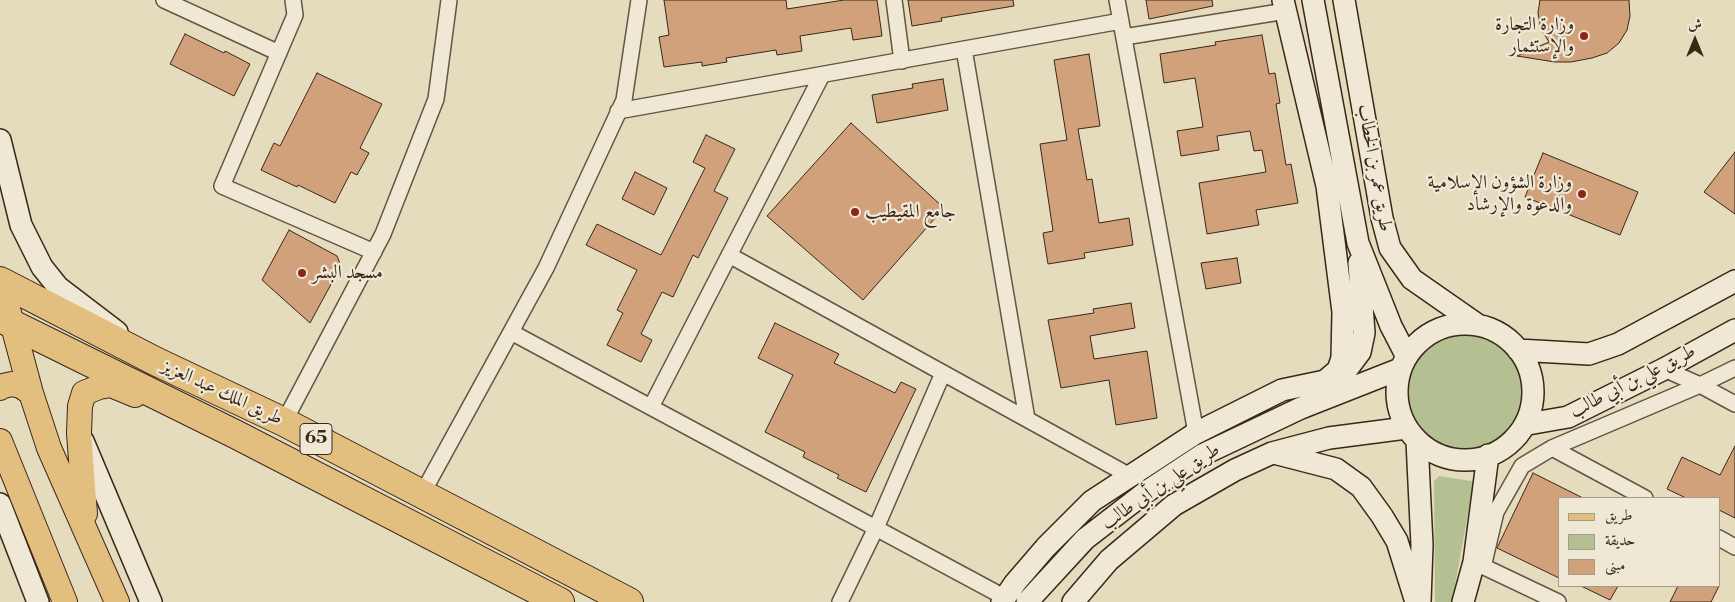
<!DOCTYPE html>
<meta charset="utf-8">
<style>
body{margin:0}
#map{position:relative;width:1735px;height:602px;overflow:hidden;background:#e5dcbe;font-family:"Libre Bodoni",Amiri,serif}
canvas{display:block}
.legend{position:absolute;left:1558px;top:497px;width:162px;height:90px;box-sizing:border-box;background:#eee8d5;border:1px solid #a69b8a;margin:0;padding:6px 9px;list-style:none;font-size:15px;color:#3a271a}
.legend li{display:flex;align-items:center;gap:10px;height:25px}
.legend b{width:25px;border:1px solid #a69b8a}
.north{position:absolute;left:1670px;top:15px;width:50px;height:50px;-webkit-text-stroke:4px #eee8d5;paint-order:stroke;rotate:0deg;font-size:14px;font-weight:700;line-height:20px;text-align:center;color:#3a271a}
.north::after{content:'';display:block;margin:auto;width:18px;height:22px;background:#3a271a;clip-path:polygon(50% 0,100% 100%,50% 72%,0 100%)}
</style>
<div id="map">
<canvas width="1735" height="602"></canvas>
<ul class="legend">
<li><b style="height:6px;background:#e2be7f"></b>طريق</li>
<li><b style="height:14px;background:#b4c092"></b>حديقة</li>
<li><b style="height:14px;background:#d1a17c"></b>مبنى</li>
</ul>
<div class="north">ش</div>
</div>
<script>
const context = document.querySelector('canvas').getContext('2d');
context.lineJoin = 'round';
function fill(path, color) { context.fillStyle = color; context.fill(path, 'evenodd'); }
const toPath = rows => new Path2D(rows.map(r => 'M' + r).join(''));
function trace(path, color, width, dash) { context.strokeStyle = color; context.lineWidth = width; context.lineCap = dash ? 'butt' : 'round'; context.setLineDash(dash || []); context.stroke(path); }
function label(font, color, halo, rows, align = 'center') {
  context.font = font + ' "Libre Bodoni",Amiri,serif'; context.lineWidth = 4.5; context.setLineDash([]); context.textBaseline = 'middle'; context.strokeStyle = halo; context.fillStyle = color; for (const [text, x, y, turn = 0] of rows) {
    context.save(); context.translate(x, y); context.rotate((+turn || 0) * Math.PI / 180); context.textAlign = isNaN(turn) ? turn : align; if (halo) context.strokeText(text, 0, 0); context.fillText(text, 0, 0); context.restore();
  }
}
const green = toPath([
 [1457,332,1479,334,1501,344,1517,359,1524,384,1520,412,1507,434,1486,449,1462,450,1438,444,1421,430,1408,409,1405,384,1412,364,1424,348,1439,337],
 [1439,476,1477,482,1470,502,1452,602,1435,602,1434,481]
]);
const building = toPath([
 [664,0,786,0,787,9,844,0,877,0,882,36,853,40,851,28,800,36,802,51,777,55,776,50,726,58,727,62,702,66,702,62,664,67,659,37,669,35,664,0],
 [908,0,1013,0,1014,6,941,18,942,21,912,26,908,0],
 [1146,0,1212,0,1213,6,1149,19,1146,0],
 [1540,0,1629,0,1630,16,1627,30,1619,43,1607,53,1592,58,1571,62,1555,62,1517,56,1549,42,1541,29,1538,13,1540,0],
 [185,34,224,53,225,51,250,64,234,96,170,64,185,34],
 [1262,35,1269,74,1275,73,1280,103,1276,104,1286,165,1291,164,1298,203,1256,210,1259,225,1207,234,1199,183,1266,172,1262,150,1254,151,1250,131,1217,136,1219,150,1181,156,1177,131,1203,127,1195,78,1164,83,1160,54,1216,45,1215,42,1262,35],
 [1089,54,1100,126,1078,129,1087,180,1092,179,1099,223,1129,218,1133,245,1084,253,1085,258,1048,264,1043,233,1053,231,1040,144,1067,140,1054,60,1089,54],
 [317,73,382,104,360,148,369,153,357,175,351,172,335,203,298,185,297,187,261,170,274,143,280,146,317,73],
 [943,79,948,110,877,123,872,95,913,88,912,84,943,79],
 [851,123,944,208,863,300,767,216,851,123],
 [706,135,735,149,714,191,728,198,698,258,693,255,673,297,662,292,641,334,652,340,641,362,607,345,623,313,617,310,637,270,586,245,597,224,661,255,705,168,693,162,706,135],
 [1735,152,1735,214,1704,192,1735,152],
 [1543,153,1638,192,1620,235,1525,197,1543,153],
 [635,172,667,188,654,215,622,199,635,172],
 [289,230,337,256,341,266,310,323,262,280,289,230],
 [1237,258,1241,283,1206,289,1201,263,1237,258],
 [1131,303,1135,328,1090,336,1094,359,1147,351,1157,418,1116,425,1109,380,1061,388,1048,320,1094,313,1093,309,1131,303],
 [775,323,839,354,834,363,895,393,901,382,916,389,866,492,837,478,839,475,803,457,805,452,765,432,793,375,758,358,775,323],
 [1735,446,1735,518,1719,510,1719,498,1686,498,1667,489,1682,457,1720,475,1735,446],
 [1533,473,1583,498,1559,498,1559,578,1497,548,1533,473],
 [1581,586,1618,586,1610,600,1581,586],
 [1678,586,1719,586,1711,602,1670,602,1678,586]
]);
const street = toPath([
 [164,0,279,53],
 [293,0,295,15,222,186,374,252],
 [894,0,902,61],
 [1117,0,1196,433],
 [1124,37,1286,11],
 [964,49,1027,419],
 [618,111,1121,21],
 [729,255,1130,476],
 [511,332,1004,597],
 [1664,369,1700,385,1735,404],
 [651,407,822,75],
 [284,422,383,234,436,99,449,0],
 [1552,448,1645,498],
 [422,494,546,268,624,100,639,0],
 [1719,538,1735,547],
 [1476,563,1558,602],
 [1483,567,1496,512,1522,466,1552,448,1700,385,1735,368],
 [840,602,876,528,943,373]
]);
const secondary = toPath([
 [1313,0,1358,243,1391,326,1406,355],
 [1344,0,1382,218,1390,248,1412,279,1478,325],
 [0,140,21,225,42,267,58,287,117,332],
 '1397 392a68 68 0 1 1 136 0a68 68 0 1 1-136 0Z',
 [1518,350,1589,354,1618,344,1735,281],
 [1339,380,1360,352,1364,333,1359,263],
 [1528,424,1568,417,1664,369,1735,330],
 [83,441,151,602],
 [1417,441,1422,545,1420,601],
 [1274,453,1336,469,1361,487,1382,516,1397,541,1416,602],
 [0,504,38,602],
 [1002,602,1015,583,1046,547,1092,501,1196,433,1282,390,1325,381,1338,370,1342,358,1343,312,1327,186,1283,0],
 [1027,602,1085,539,1146,492,1202,455,1301,408,1400,369],
 [1073,602,1109,560,1174,505,1235,470,1272,453,1329,438,1406,428],
 [1463,602,1474,562,1488,455]
]);
const primary = toPath([
 [0,283,13,326,31,393,49,448,117,602],
 [0,388,3,386,12,384,21,386,31,393],
 [0,441,65,602],
 [85,514,79,433,80,406,84,393,99,387,111,385,135,395]
]);
const highway = toPath([
 [0,281,155,361,284,422,629,602],
 [0,318,237,435,560,602]
]);
const markers = [
 [1584,36,5,"#8f2418"],
 [1582,194,5,"#8f2418"],
 [855,212,5,"#8f2418"],
 [302,273,5,"#8f2418"]
];
const shields = [
 [316,439,32]
];
const shieldNames = [
 ["65",316,439]
];
const poiNames = [
 ["وزارة التجارة",1574,25],
 ["والإستثمار",1574,47],
 ["وزارة الشؤون الإسلامية",1572,183],
 ["والدعوة والإرشاد",1572,205],
 ["جامع المقيطيب",865,212,"left"],
 ["مسجد البشر",312,273,"left"]
];
const streetNames = [
 ["طريق عمر بن الخطاب",1374,168,80],
 ["طريق علي بن أبي طالب",1633,382,-27],
 ["طريق الملك عبد العزيز",222,393,25],
 ["طريق علي بن أبي طالب",1161,487,-34]
];
fill(green, '#b4c092');
fill(building, '#d1a17c');
trace(building, '#3a271a', 1);
trace(street, '#655443', 18);
trace(secondary, '#3a271a', 24);
trace(primary, '#3a271a', 26);
trace(highway, '#3a271a', 30);
trace(street, '#eee8d5', 15);
trace(secondary, '#eee8d5', 21);
trace(primary, '#e2be7f', 24);
trace(highway, '#e2be7f', 28);
for (const [x, y, r, color] of markers) { const dot = new Path2D(); dot.arc(x, y, r, 0, 2 * Math.PI); context.fillStyle = color; context.fill(dot); trace(dot, '#eee8d5', 2); }
for (const [x, y, w] of shields) { const box = new Path2D(); box.roundRect(x - w / 2, y - 15.5, w, 31, 4); context.fillStyle = '#eee8d5'; context.fill(box); trace(box, '#3a271a', 1); }
label('bold 18px', '#3a271a', null, shieldNames);
label('19px', '#3a271a', '#eee8d5', poiNames, 'right');
label('19px', '#3a271a', '#eee8d5', streetNames);
</script>
